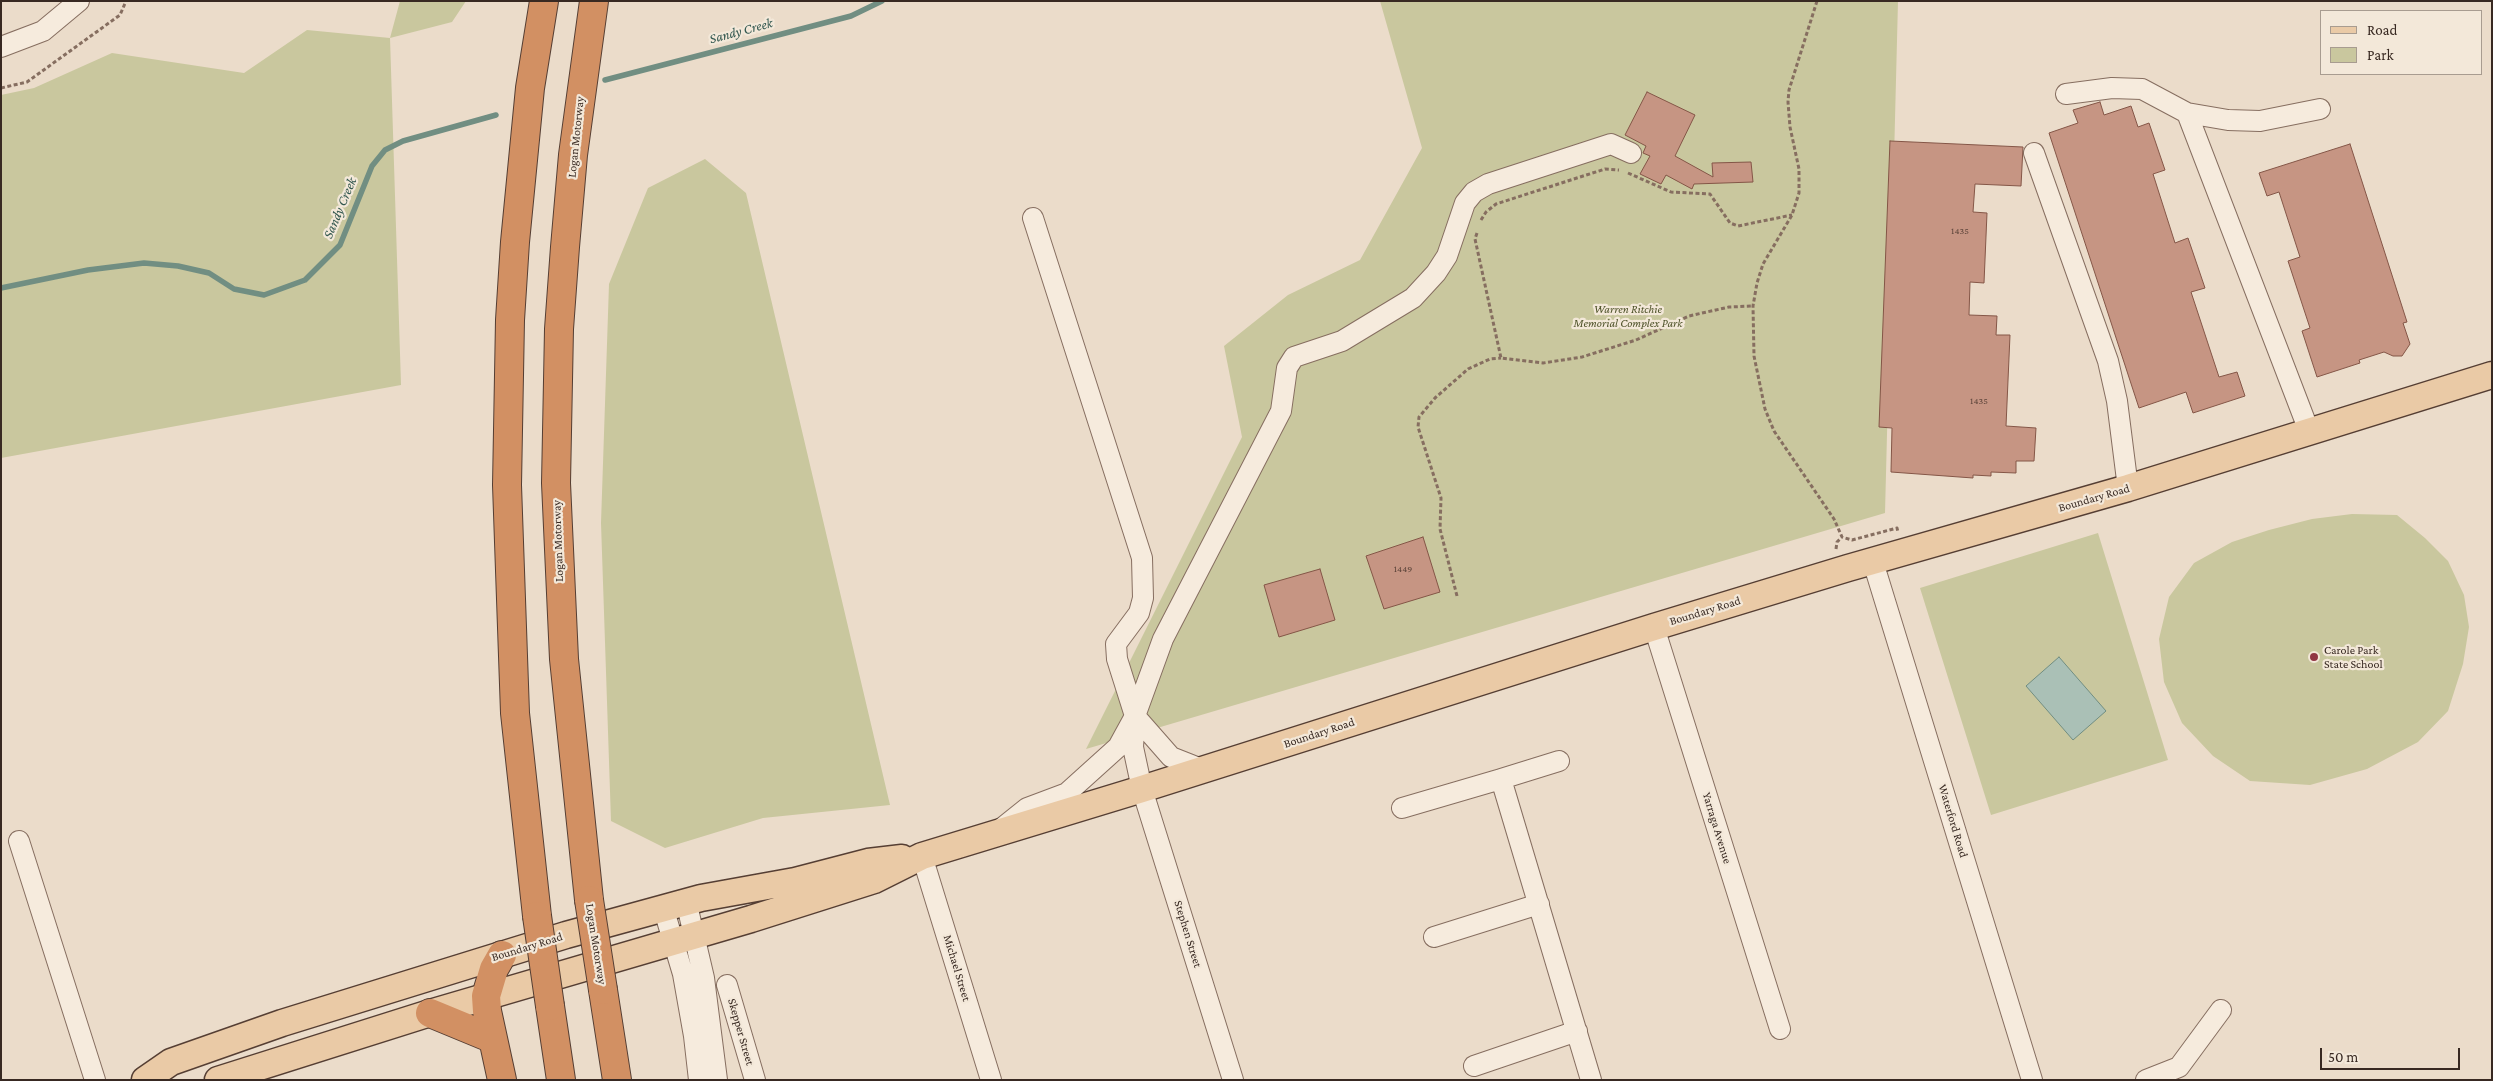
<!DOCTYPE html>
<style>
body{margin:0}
#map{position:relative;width:2493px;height:1081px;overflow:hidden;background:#ebdcca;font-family:"Crimson Pro",serif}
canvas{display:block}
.frame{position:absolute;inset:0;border:2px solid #382922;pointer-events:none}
.legend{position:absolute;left:2320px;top:10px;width:162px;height:65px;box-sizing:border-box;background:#f3e8d9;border:1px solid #a89c90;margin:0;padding:6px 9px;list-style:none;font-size:15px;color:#382922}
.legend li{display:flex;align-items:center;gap:10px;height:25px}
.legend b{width:25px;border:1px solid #a89c90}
.scale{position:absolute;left:2320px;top:1048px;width:140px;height:22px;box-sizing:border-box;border:2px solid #382922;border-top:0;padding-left:6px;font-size:15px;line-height:18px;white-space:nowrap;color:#382922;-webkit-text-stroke:4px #f3e8d9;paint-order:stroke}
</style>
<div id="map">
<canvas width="2493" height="1081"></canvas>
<div class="frame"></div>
<ul class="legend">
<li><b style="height:6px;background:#eacaa6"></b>Road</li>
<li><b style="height:14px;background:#c9c79e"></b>Park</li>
</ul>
<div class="scale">50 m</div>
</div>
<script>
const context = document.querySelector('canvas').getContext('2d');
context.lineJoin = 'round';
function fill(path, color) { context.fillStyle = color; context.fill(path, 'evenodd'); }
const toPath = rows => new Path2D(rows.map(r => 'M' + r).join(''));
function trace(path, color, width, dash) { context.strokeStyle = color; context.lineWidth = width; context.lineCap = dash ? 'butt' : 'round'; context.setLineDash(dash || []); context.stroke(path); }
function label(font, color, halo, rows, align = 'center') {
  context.font = font + ' "Crimson Pro",serif'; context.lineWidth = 4.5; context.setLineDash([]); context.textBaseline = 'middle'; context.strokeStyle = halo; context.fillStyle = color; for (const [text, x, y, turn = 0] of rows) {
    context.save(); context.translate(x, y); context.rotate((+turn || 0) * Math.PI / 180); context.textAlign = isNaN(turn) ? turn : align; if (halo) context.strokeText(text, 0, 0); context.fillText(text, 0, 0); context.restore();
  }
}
const green = toPath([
 [400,1,466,1,452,22,390,38,401,385,1,458,1,95,34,88,112,53,244,73,307,30,390,38],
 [1380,1,1898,1,1885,513,1086,749,1242,437,1224,346,1288,295,1360,260,1422,148],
 [705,159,746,193,890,805,763,818,665,848,611,821,601,523,609,284,648,188],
 [2352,514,2397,515,2425,538,2448,561,2464,595,2469,627,2463,664,2448,711,2418,742,2367,769,2310,785,2250,781,2213,756,2182,723,2164,682,2159,639,2169,597,2194,563,2232,542,2269,530,2312,519],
 [2098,533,2168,760,1991,815,1920,588]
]);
const water = toPath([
 [2059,657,2106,711,2073,740,2026,686,2059,657]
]);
const stream = toPath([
 [605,80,851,16,882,1],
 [1,288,88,270,144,263,178,266,209,273,234,289,264,295,305,280,340,245,372,166,385,150,403,141,496,115]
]);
const building = toPath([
 [1647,92,1695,115,1675,156,1713,177,1712,163,1751,162,1753,182,1694,184,1692,189,1666,175,1661,184,1640,174,1650,156,1643,153,1646,146,1625,135,1647,92],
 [2100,102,2104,115,2131,106,2138,127,2149,123,2165,170,2153,174,2175,243,2188,238,2205,288,2191,292,2219,377,2237,372,2245,396,2193,413,2186,392,2139,408,2049,133,2078,123,2073,110,2100,102],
 [1890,141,2023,147,2021,186,1975,184,1973,212,1987,213,1984,283,1970,282,1969,315,1997,316,1996,335,2010,335,2006,426,2036,428,2034,461,2016,461,2016,473,1991,472,1991,476,1973,475,1973,478,1891,472,1892,428,1879,427,1890,141],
 [2350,144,2407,322,2403,323,2410,344,2402,356,2393,356,2384,352,2359,360,2360,363,2317,377,2302,331,2310,328,2288,261,2300,257,2279,192,2267,196,2259,173,2350,144],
 [1423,537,1440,592,1384,609,1366,556,1423,537],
 [1320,569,1335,620,1279,637,1264,585,1320,569]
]);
const path = toPath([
 [1817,1,1789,90,1788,102,1790,127,1799,169,1799,193,1792,215,1763,264,1757,283,1753,306,1754,356,1765,409,1774,431,1834,519,1842,537,1852,540,1897,528,1898,532],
 [1,88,27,82,120,15,126,1],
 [1628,173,1671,192,1710,194,1730,223,1738,226,1792,215],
 [1481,220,1486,212,1496,204,1605,169,1619,170],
 [1477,233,1475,239,1501,358,1543,363,1582,357,1636,340,1689,316,1729,307,1753,306],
 [1836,549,1837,542,1842,537],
 [1457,596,1440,529,1441,498,1418,427,1419,417,1435,398,1468,369,1490,359,1501,358]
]);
const minor = toPath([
 [1,47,43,31,79,1],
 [2066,94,2112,88,2142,89,2187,113,2228,120,2260,121,2320,109],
 [2187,113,2309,431],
 [2034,153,2108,361,2117,401,2128,488],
 [1033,218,1142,558,1143,598,1139,613,1116,644,1117,659,1135,716,1133,747,1142,789,1233,1080],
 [1873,562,2032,1080],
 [1654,627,1780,1029],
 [1135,716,1171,757,1204,770],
 [1501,779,1559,761],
 [1402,808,1501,779,1591,1080],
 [1002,828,1027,808,1067,793,1118,747,1135,716,1163,639,1281,411,1287,368,1294,357,1342,341,1413,298,1436,273,1447,256,1465,203,1474,192,1488,184,1611,144,1631,153],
 [19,841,95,1080],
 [922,856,991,1080],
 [686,901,704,978,717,1080],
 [663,907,683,974,694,1036,699,1080],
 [1434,937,1539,904],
 [727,985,755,1080],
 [1474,1066,1577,1031],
 [2146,1080,2179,1067,2221,1010]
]);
const major = toPath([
 [145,1080,171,1062,282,1023,566,935,701,898,795,881,868,862,902,858],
 [218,1080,430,1013,751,919,874,880,922,856,1142,789,1654,627,1848,568,2128,488,2492,375]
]);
const highway = toPath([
 [589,900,564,659,556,483,559,329,565,247,573,155,594,1],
 [537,916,515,713,507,485,510,320,515,242,530,88,544,1],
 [603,990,617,1080],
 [550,1006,561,1080],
 [430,1013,493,1039],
 [502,1080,487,1011,486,996,494,969,502,955]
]);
const highwayBridge = toPath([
 [589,900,603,990],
 [537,916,550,1006]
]);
const markers = [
 [2314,657,5,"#903543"]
];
const numberNames = [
 ["1435",1960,231],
 ["1435",1979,401],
 ["1449",1403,569]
];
const streetNames = [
 ["Logan Motorway",576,137,-84],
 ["Boundary Road",2094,498,-16],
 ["Logan Motorway",558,541,-92],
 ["Boundary Road",1705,611,-17],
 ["Boundary Road",1319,733,-18],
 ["Waterford Road",1953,821,73],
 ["Yarraga Avenue",1717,828,73],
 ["Stephen Street",1188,934,73],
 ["Logan Motorway",596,944,81],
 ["Boundary Road",527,947,-17],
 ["Michael Street",957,968,73],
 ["Skepper Street",741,1032,74]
];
const parkNames = [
 ["Warren Ritchie",1628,309],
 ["Memorial Complex Park",1628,323]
];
const poiNames = [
 ["Carole Park",2324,650],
 ["State School",2324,664]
];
const waterNames = [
 ["Sandy Creek",741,31,-15],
 ["Sandy Creek",340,208,-67]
];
fill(green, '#c9c79e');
fill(water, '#aac0b6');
trace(water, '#718e82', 1);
trace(stream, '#718e82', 5.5);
fill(building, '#c69583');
trace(building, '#845647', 1);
trace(minor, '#866e60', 22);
trace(major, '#553e33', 29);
trace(highway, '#553e33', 30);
trace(path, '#866e60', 3, [4, 2.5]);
trace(minor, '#f6ebdd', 20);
trace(major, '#eacaa6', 26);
trace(highway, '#d29063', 28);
trace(highwayBridge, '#553e33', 30, []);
trace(highwayBridge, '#d29063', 28);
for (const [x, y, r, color] of markers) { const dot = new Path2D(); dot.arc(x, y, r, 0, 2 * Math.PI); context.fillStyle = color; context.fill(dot); trace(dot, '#f3e8d9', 2); }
label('10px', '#5c443a', null, numberNames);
label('12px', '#382922', '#f3e8d9', streetNames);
label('italic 12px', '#4f532a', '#f3e8d9', parkNames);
label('12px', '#382922', '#f3e8d9', poiNames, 'left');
label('italic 14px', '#32574f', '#f3e8d9', waterNames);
</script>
